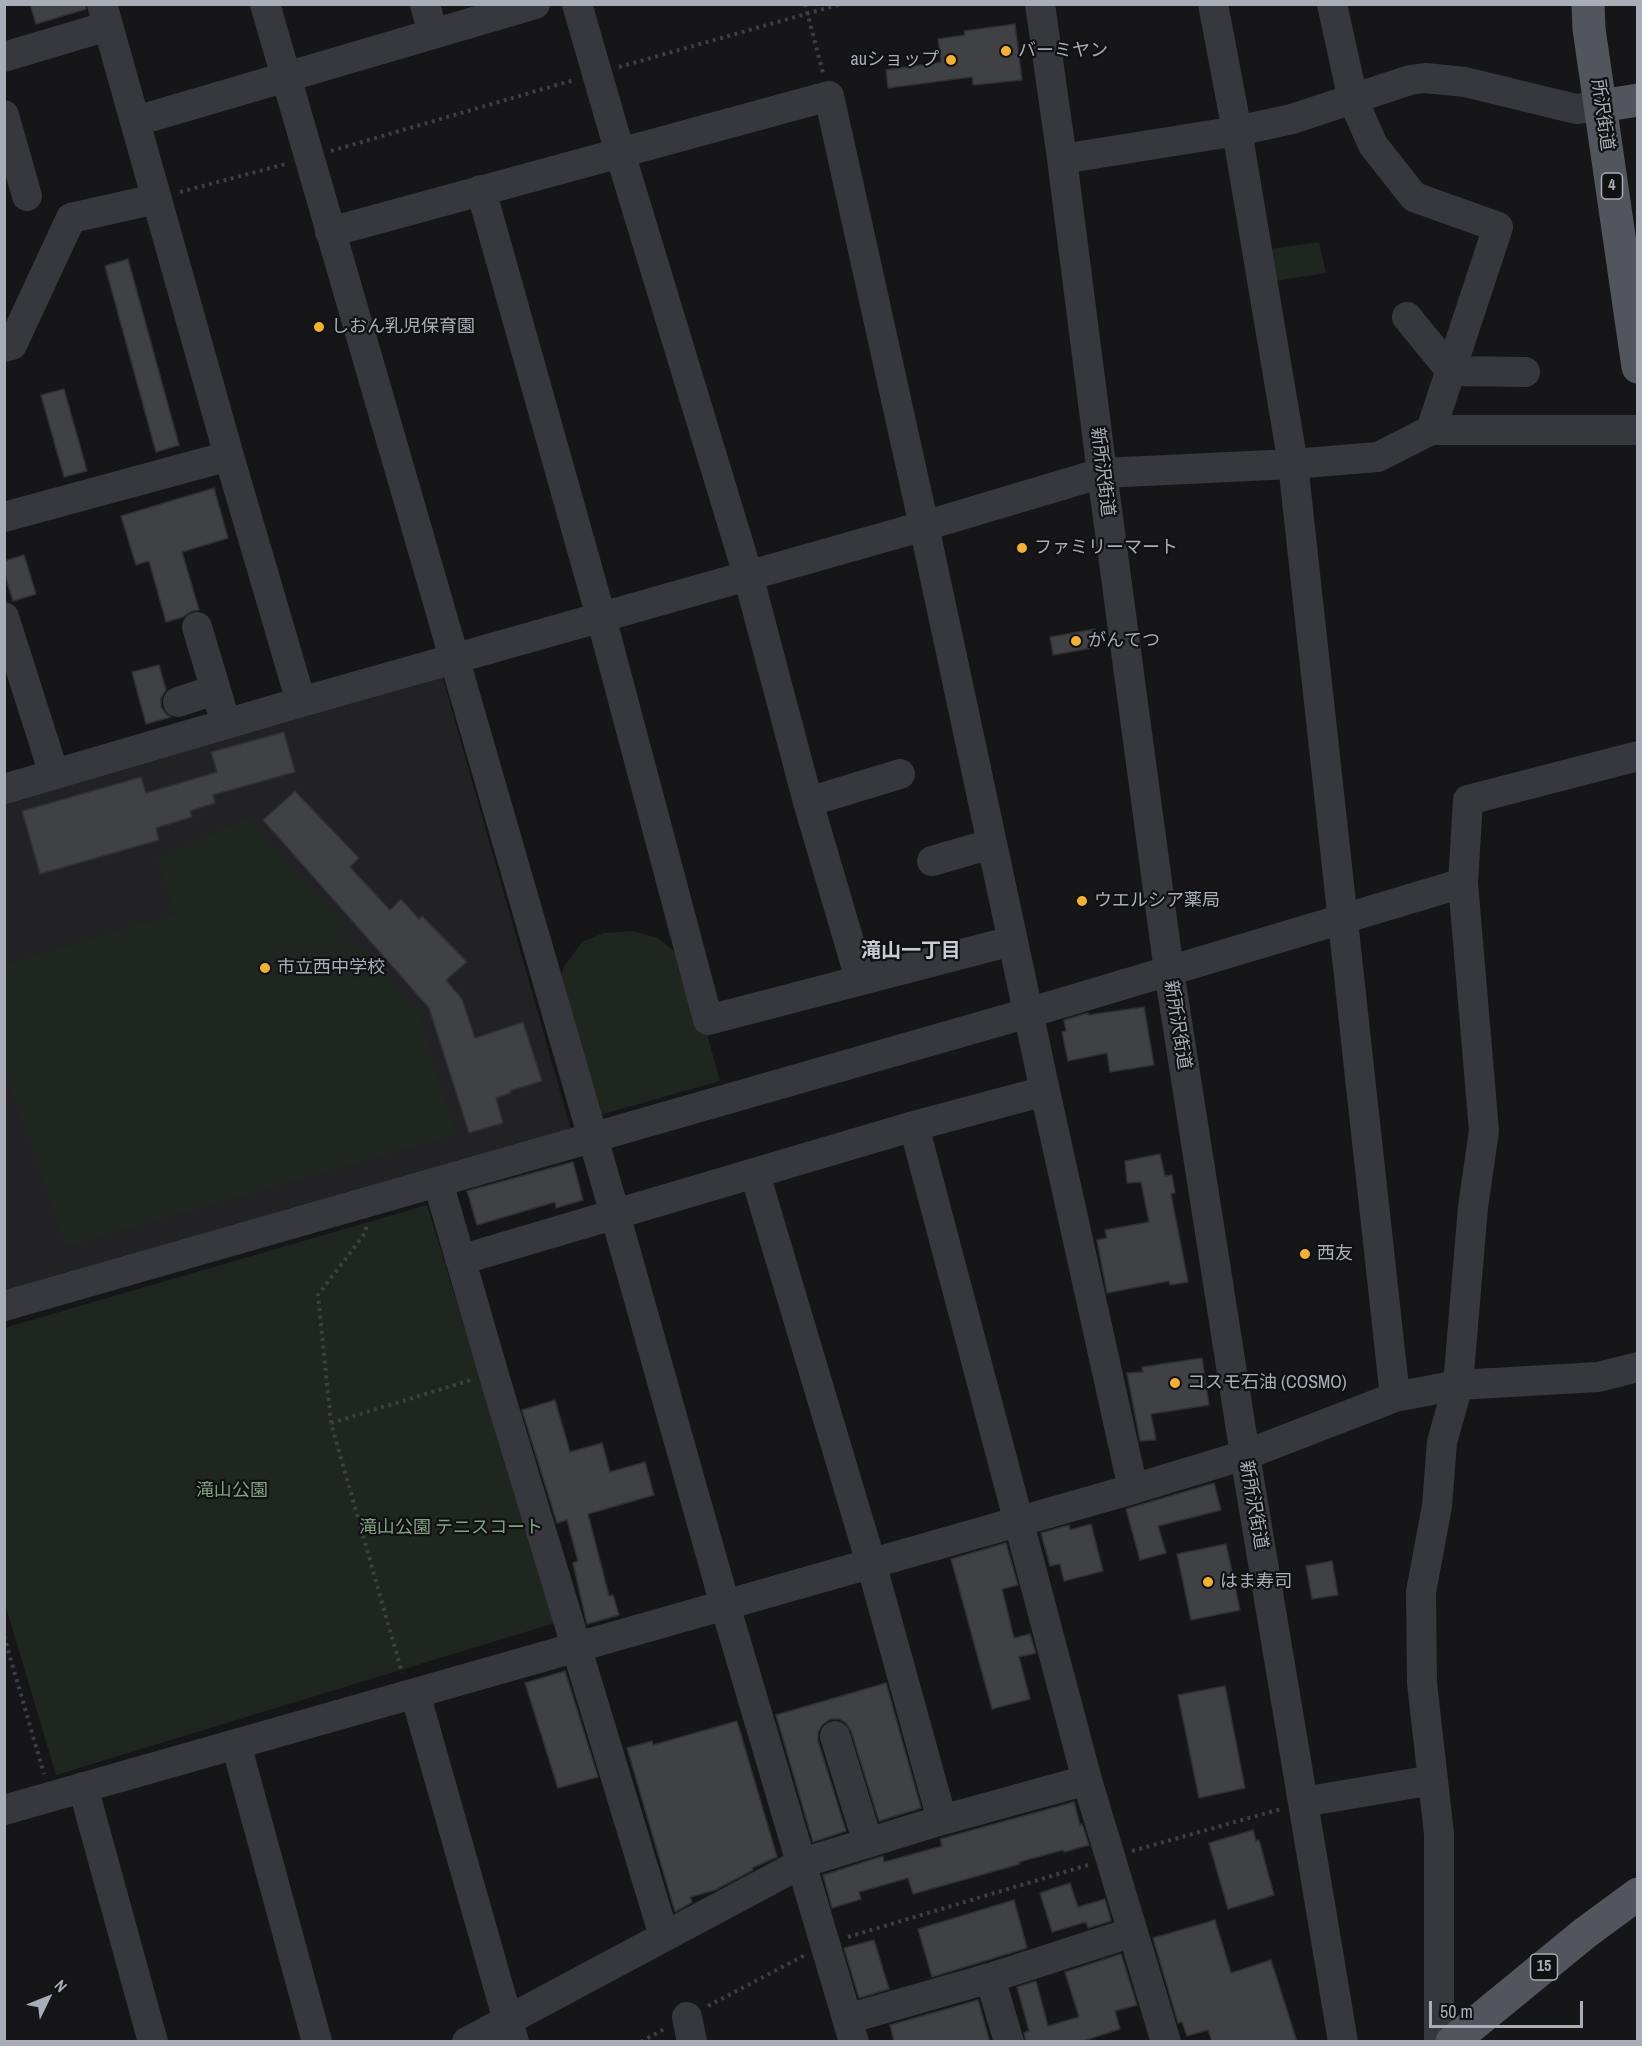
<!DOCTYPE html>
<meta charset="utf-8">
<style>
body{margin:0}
#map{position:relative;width:1642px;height:2046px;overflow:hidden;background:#161618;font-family:"Archivo Narrow",sans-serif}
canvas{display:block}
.frame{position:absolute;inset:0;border:6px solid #a8adb8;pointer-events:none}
.north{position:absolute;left:18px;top:1968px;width:60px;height:60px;-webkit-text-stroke:4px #111113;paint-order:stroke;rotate:47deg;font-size:16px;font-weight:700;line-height:24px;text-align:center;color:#a8adb8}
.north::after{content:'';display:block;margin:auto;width:21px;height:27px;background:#a8adb8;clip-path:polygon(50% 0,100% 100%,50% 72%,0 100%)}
.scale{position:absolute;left:1429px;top:2001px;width:154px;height:27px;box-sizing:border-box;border:3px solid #a8adb8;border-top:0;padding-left:8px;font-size:18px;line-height:21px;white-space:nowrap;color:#a8adb8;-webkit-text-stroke:4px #111113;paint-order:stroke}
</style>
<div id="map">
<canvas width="1642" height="2046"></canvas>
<div class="frame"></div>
<div class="north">N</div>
<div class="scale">50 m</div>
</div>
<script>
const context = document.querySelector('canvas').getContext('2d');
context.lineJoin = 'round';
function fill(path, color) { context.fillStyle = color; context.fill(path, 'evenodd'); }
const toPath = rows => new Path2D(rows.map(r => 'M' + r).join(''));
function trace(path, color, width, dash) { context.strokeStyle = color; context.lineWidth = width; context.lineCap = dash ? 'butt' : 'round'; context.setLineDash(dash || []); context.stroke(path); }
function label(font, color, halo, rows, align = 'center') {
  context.font = font + ' "Archivo Narrow","Noto Sans JP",sans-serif'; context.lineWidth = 4.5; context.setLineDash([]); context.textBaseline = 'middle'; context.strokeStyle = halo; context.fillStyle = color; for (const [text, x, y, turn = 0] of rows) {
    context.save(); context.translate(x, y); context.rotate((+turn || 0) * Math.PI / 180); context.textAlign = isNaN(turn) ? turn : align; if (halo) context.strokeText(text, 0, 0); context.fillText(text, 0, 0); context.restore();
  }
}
const built = toPath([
 [440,668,573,1137,5,1299,5,799]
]);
const green = toPath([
 [1319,242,1326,273,1269,282,1263,250],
 [248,817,418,1012,456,1135,65,1247,5,1071,5,965,176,913,157,860],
 [632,931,658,938,687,962,720,1081,593,1117,556,990,565,965,582,942,604,933],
 [427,1205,555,1623,56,1775,5,1604,4,1328]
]);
const building = toPath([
 [30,4,85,4,86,9,36,24,30,4],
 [1015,24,1022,80,973,85,972,77,888,88,886,70,941,62,938,39,965,35,964,31,1015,24],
 [128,259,179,445,156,452,105,266,128,259],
 [64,389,87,471,64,477,41,395,64,389],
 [214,488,228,538,182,552,199,610,192,611,183,617,166,622,149,561,136,565,121,516,214,488],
 [24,555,36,594,13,601,4,572,4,561,24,555],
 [1095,629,1098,647,1053,655,1050,637,1095,629],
 [159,665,166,690,161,698,161,707,166,714,171,717,146,724,132,672,159,665],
 [284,732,295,772,213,795,215,803,190,811,192,817,156,828,159,840,40,874,22,811,141,777,146,793,217,772,211,752,284,732],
 [295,791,359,858,350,867,390,910,401,899,419,919,422,916,467,962,446,980,462,999,475,1038,523,1022,542,1081,510,1091,511,1093,496,1098,503,1123,469,1133,429,1008,263,820,295,791],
 [1144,1007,1154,1065,1110,1072,1107,1053,1068,1061,1062,1032,1066,1031,1064,1020,1088,1013,1088,1015,1144,1007],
 [1160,1154,1165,1176,1172,1175,1175,1193,1171,1194,1188,1282,1170,1285,1169,1281,1107,1293,1097,1240,1107,1238,1105,1230,1149,1222,1141,1182,1127,1183,1125,1161,1160,1154],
 [573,1162,583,1200,556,1208,555,1202,477,1225,467,1191,573,1162],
 [1202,1358,1209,1405,1151,1414,1156,1440,1140,1441,1127,1373,1143,1372,1142,1367,1202,1358],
 [555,1400,570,1452,602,1443,610,1472,645,1462,654,1495,588,1514,609,1596,613,1595,619,1615,587,1624,573,1563,578,1561,567,1520,557,1523,522,1410,555,1400],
 [1214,1483,1221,1510,1158,1526,1166,1553,1140,1560,1126,1509,1214,1483],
 [1091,1524,1103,1571,1064,1581,1060,1564,1050,1566,1041,1533,1069,1525,1070,1530,1091,1524],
 [1006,1543,1018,1585,1002,1589,1014,1638,1030,1634,1036,1653,1019,1657,1030,1699,992,1709,951,1559,1006,1543],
 [1226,1544,1240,1610,1191,1620,1177,1554,1226,1544],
 [1332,1561,1338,1595,1312,1599,1306,1566,1332,1561],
 [565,1671,598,1777,558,1788,525,1683,565,1671],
 [886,1683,921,1808,879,1821,851,1731,846,1723,839,1719,830,1719,822,1725,818,1732,818,1741,846,1831,813,1842,776,1715,886,1683],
 [1225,1686,1245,1788,1199,1798,1178,1695,1225,1686],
 [737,1721,777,1857,752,1868,753,1870,715,1890,690,1897,692,1902,675,1912,627,1748,652,1741,653,1745,737,1721],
 [1074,1802,1080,1825,1082,1824,1089,1845,1064,1852,1063,1850,1019,1862,1020,1864,913,1894,908,1878,859,1892,861,1899,832,1908,823,1875,883,1856,884,1862,942,1846,940,1839,1074,1802],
 [1253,1830,1256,1841,1259,1840,1274,1895,1228,1909,1209,1843,1253,1830],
 [1070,1883,1078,1907,1105,1899,1111,1921,1088,1928,1086,1922,1052,1932,1040,1893,1070,1883],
 [1014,1900,1027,1948,932,1977,918,1929,1014,1900],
 [1215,1920,1231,1973,1271,1960,1297,2042,1212,2042,1208,2030,1187,2036,1182,2022,1178,2023,1153,1938,1215,1920],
 [874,1940,889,1989,859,1998,844,1948,874,1940],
 [1121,1954,1137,2005,1115,2011,1120,2029,1080,2042,1026,2042,1024,2033,1029,2031,1017,1987,1036,1981,1048,2026,1079,2017,1065,1972,1121,1954],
 [978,2000,990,2042,894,2042,890,2025,978,2000]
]);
const path = toPath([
 [805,4,823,73],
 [619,67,841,4],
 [331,151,574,80],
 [180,192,286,164],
 [366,1227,366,1232,318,1295,331,1423,402,1673],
 [331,1423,471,1380],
 [4,1636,44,1774],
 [1132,1851,1281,1809],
 [848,1937,1088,1865],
 [708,2006,805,1955],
 [641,2042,664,2029]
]);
const minor = toPath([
 [102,4,229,456,301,702],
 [265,4,615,1214,725,1605,854,2042],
 [425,4,433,34],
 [577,4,620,153,748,575,808,802,860,979],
 [1040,4,1062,159,1102,473,1169,971,1245,1455,1343,2042],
 [1213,4,1237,131,1293,464,1395,1397],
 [1332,4,1353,100,1373,145,1414,197,1498,227,1431,430],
 [4,57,108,26],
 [4,115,27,196],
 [136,121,535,4],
 [1062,159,1237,131,1292,119,1410,80,1425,78,1465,82,1576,109,1601,106],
 [481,190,601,617,708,1020,1012,941],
 [330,232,829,96,924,526,1045,1091,1133,1489],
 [1407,317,1451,371,1525,372],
 [4,347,12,345,71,218,156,199],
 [4,517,229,456],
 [4,617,54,774],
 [197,627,226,724],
 [178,702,215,690],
 [4,789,301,702,924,526,1102,473,1293,464,1378,457,1431,430,1638,430],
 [808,802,900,774],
 [932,861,991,844],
 [914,1126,1087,1780,1166,2042],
 [755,1174,871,1563,942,1820],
 [438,1182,498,1389,664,1936],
 [460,1260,914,1126,1045,1091],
 [4,1306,1028,1013,1463,883],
 [415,1693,514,2042],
 [835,1736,868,1843],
 [236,1744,317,2042],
 [83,1787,153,2042],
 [1303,1802,1433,1780],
 [4,1810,1133,1489,1245,1455,1395,1397,1458,1385,1598,1377,1638,1367],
 [990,1978,1009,2042],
 [687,2017,692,2042],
 [847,2019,990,1978,1133,1932],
 [467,2042,802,1863,942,1820,1087,1780],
 [1439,2042,1439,1834,1422,1683,1421,1592,1437,1506,1442,1442,1458,1385,1473,1207,1484,1131,1463,883,1468,800,1638,756]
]);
const major = toPath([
 [1588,4,1589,29,1638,367],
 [1601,106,1638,100],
 [1452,2042,1585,1933,1638,1894]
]);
const markers = [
 [1006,51,6,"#f2b134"],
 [951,60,6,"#f2b134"],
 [319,327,6,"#f2b134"],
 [1022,548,6,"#f2b134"],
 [1076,641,6,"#f2b134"],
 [1082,901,6,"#f2b134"],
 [265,968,6,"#f2b134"],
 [1305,1254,6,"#f2b134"],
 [1175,1383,6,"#f2b134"],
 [1208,1582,6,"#f2b134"]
];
const shields = [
 [1612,186,21],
 [1544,1967,27]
];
const shieldNames = [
 ["4",1612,186],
 ["15",1544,1967]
];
const poiNames = [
 ["バーミヤン",1018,51],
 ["auショップ",939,60,"right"],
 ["しおん乳児保育園",331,327],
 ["ファミリーマート",1034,548],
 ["がんてつ",1088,641],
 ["ウエルシア薬局",1094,901],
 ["市立西中学校",277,968],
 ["西友",1317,1254],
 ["コスモ石油 (COSMO)",1187,1383],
 ["はま寿司",1220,1582]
];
const streetNames = [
 ["所沢街道",1602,115,82],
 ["新所沢街道",1102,472,83],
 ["新所沢街道",1177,1025,81],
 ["新所沢街道",1253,1505,80]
];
const parkNames = [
 ["滝山公園",232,1491],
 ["滝山公園 テニスコート",451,1528]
];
const neighbourhoodNames = [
 ["滝山一丁目",911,952]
];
fill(built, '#222225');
fill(green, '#1e261f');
fill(building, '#404145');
trace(building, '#303034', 1.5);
trace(path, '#3d3f44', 4, [3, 4.5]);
trace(minor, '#37383d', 30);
trace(major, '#53555c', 33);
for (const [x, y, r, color] of markers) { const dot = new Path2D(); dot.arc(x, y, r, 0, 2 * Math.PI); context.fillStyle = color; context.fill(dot); trace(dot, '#111113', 2); }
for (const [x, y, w] of shields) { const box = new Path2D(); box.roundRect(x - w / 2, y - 13, w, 26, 4.5); context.fillStyle = '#111113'; context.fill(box); trace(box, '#a8adb8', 1.5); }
label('bold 16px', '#a8adb8', null, shieldNames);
label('18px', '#a8adb8', '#111113', poiNames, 'left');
label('18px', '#a8adb8', '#111113', streetNames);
label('18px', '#7fa381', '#111113', parkNames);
label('bold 20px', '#c9ccd4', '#111113', neighbourhoodNames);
</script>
